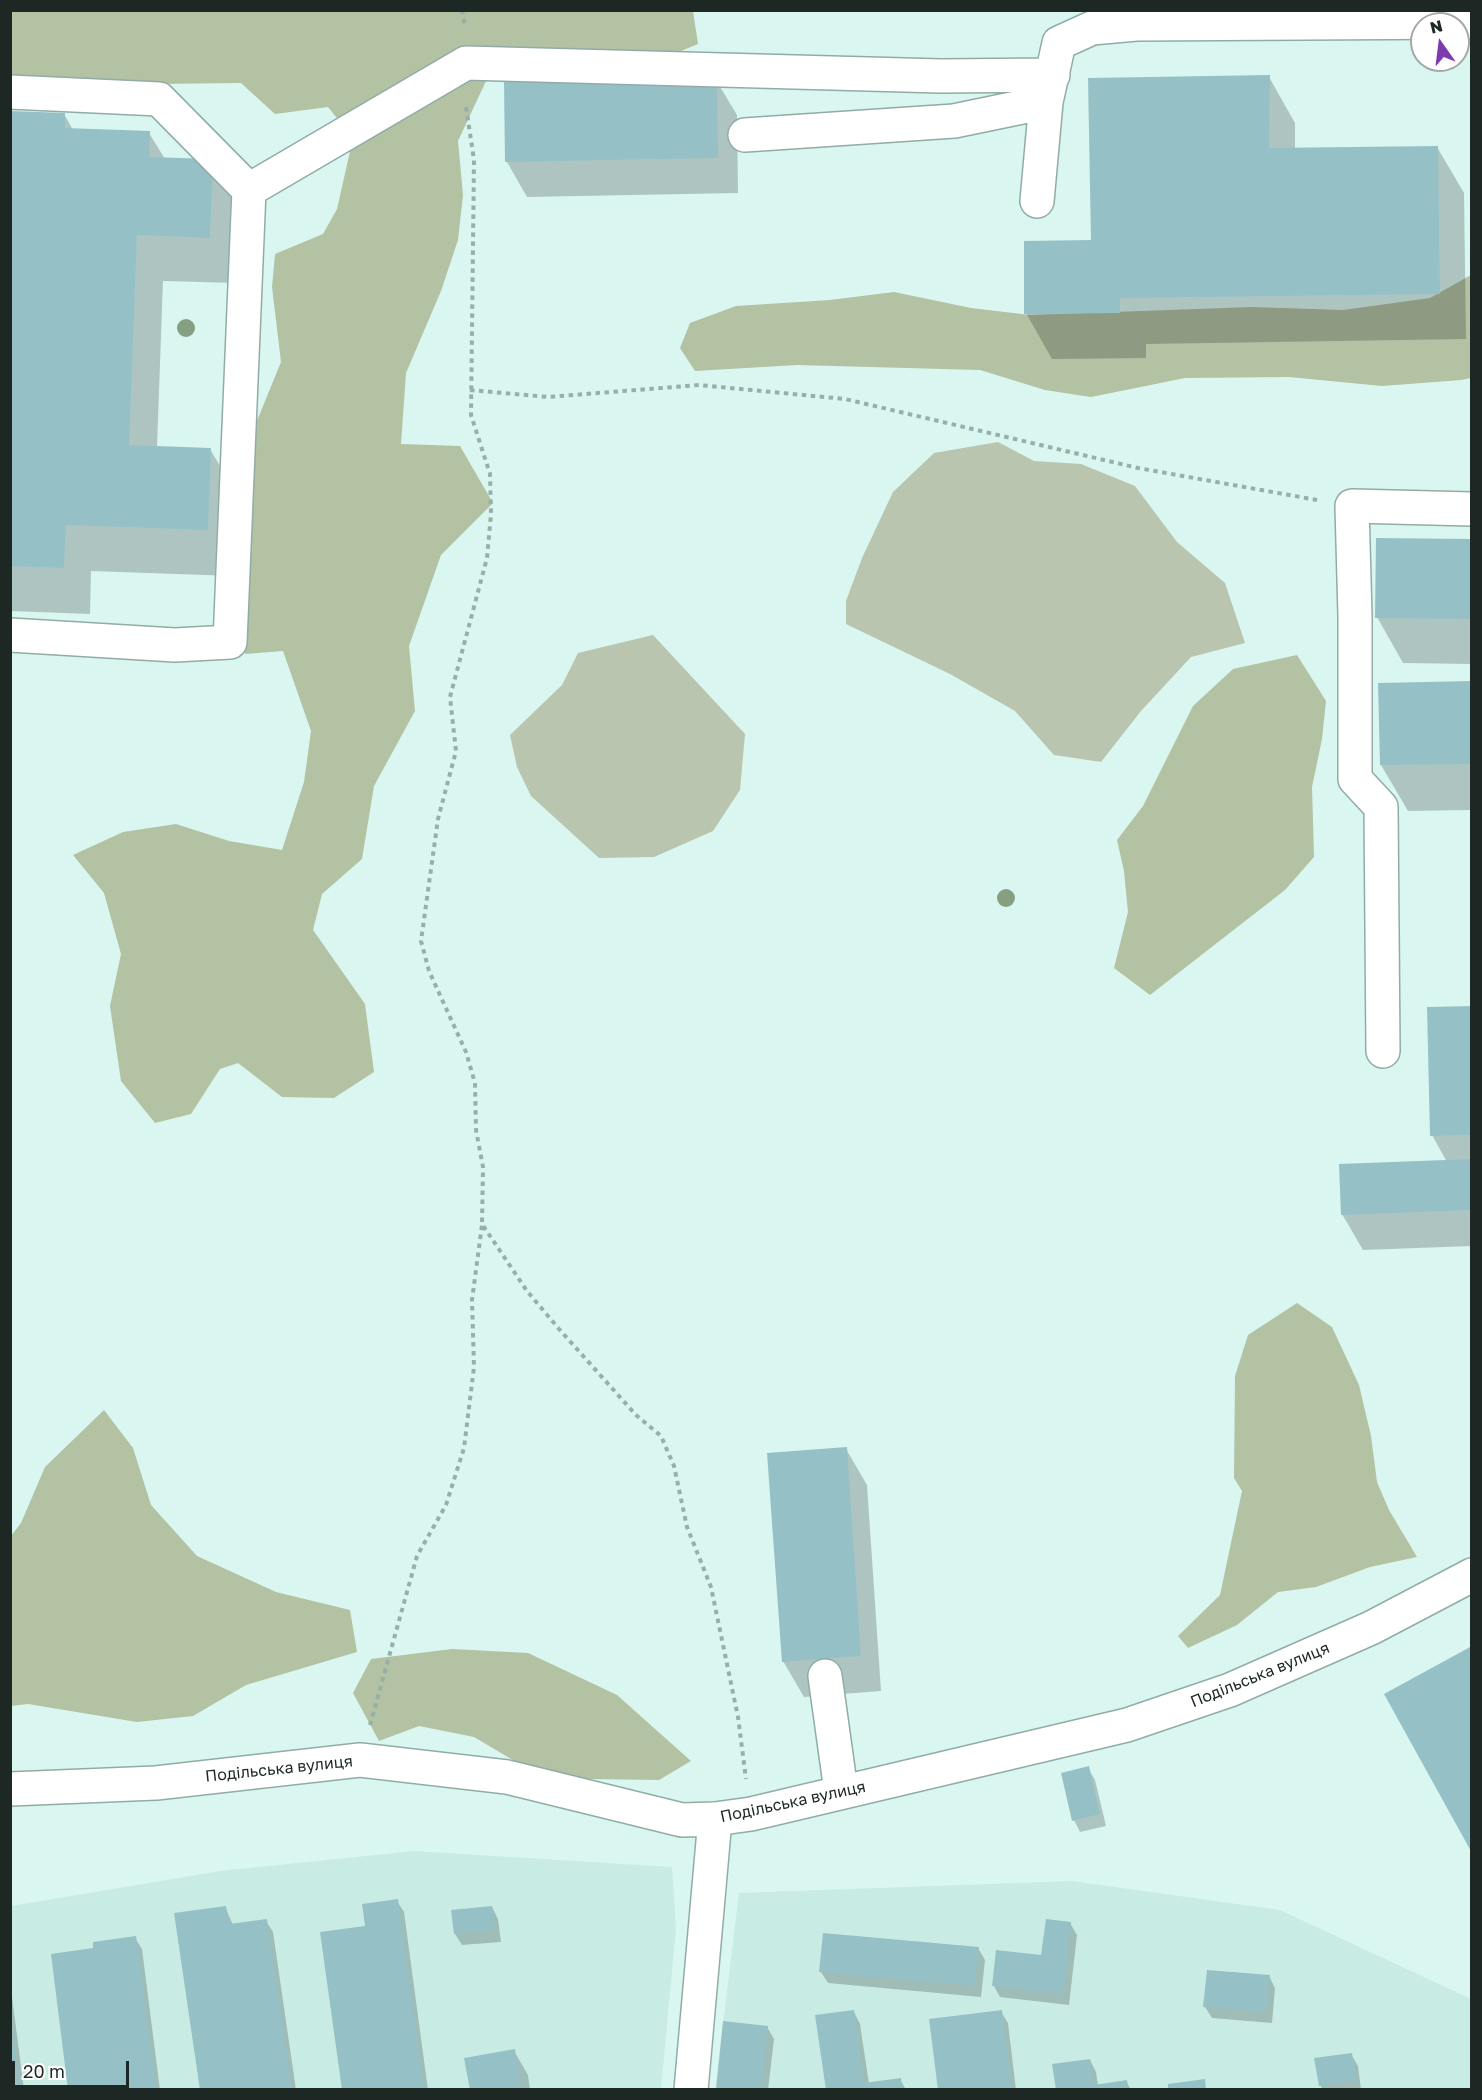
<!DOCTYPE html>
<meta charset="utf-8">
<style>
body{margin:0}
#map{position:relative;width:1482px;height:2100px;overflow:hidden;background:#daf6f0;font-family:"Golos Text",sans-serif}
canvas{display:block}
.frame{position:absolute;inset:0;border:12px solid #1d2825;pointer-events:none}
.north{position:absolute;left:1410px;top:12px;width:60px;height:60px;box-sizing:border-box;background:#fff;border:2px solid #a5a9a8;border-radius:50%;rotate:346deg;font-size:16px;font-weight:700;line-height:24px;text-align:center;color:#1d2825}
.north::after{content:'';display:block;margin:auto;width:21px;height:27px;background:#7c3aae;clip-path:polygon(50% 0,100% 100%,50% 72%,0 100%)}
.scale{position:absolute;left:12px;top:2061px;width:117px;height:27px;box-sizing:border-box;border:3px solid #1d2825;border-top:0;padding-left:8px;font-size:18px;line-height:21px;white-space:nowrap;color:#1d2825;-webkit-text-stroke:4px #fff;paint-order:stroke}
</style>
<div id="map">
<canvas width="1482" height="2100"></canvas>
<div class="frame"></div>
<div class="north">N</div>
<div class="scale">20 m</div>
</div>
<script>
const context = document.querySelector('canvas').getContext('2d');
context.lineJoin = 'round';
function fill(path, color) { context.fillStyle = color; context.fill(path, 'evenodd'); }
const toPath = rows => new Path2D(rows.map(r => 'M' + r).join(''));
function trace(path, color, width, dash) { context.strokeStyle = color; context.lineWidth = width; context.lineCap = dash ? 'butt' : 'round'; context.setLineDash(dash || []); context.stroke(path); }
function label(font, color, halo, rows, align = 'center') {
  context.font = font + ' "Golos Text",sans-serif'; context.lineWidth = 5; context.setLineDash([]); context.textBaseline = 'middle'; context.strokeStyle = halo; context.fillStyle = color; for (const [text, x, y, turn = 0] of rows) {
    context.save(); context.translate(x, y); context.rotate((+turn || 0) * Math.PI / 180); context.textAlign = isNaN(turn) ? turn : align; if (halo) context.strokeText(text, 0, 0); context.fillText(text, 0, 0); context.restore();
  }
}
const built = toPath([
 [414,1851,672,1867,676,1929,661,2089,11,2090,11,1906,220,1871],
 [1072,1881,1280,1910,1471,1999,1471,2089,715,2090,739,1893]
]);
const green = toPath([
 [998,442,1034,461,1081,464,1135,486,1177,542,1225,583,1245,643,1191,657,1141,711,1101,762,1054,755,1015,711,950,674,846,624,846,601,862,558,893,492,934,453],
 [653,635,745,734,740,790,713,831,654,857,599,858,531,796,517,767,510,735,562,685,578,653]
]);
const forest = toPath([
 [10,11,693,11,698,44,647,65,493,66,458,141,463,195,458,240,441,291,406,373,401,444,460,446,493,503,441,555,409,646,415,711,374,786,362,859,322,894,313,930,365,1004,374,1072,334,1098,282,1097,238,1063,220,1069,191,1114,155,1123,121,1081,110,1006,121,954,104,893,73,855,123,832,176,824,229,841,282,850,304,782,311,731,283,651,245,654,237,603,233,523,254,479,252,433,281,362,272,287,275,254,323,234,337,209,353,138,328,107,275,114,241,83,150,84,82,78,11,80],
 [1471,275,1471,378,1461,380,1382,386,1289,377,1185,378,1091,397,1045,390,980,370,797,365,695,371,680,348,690,323,736,306,830,300,894,292,971,308,1030,315,1252,307,1343,310,1430,298],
 [1297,655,1326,701,1322,739,1312,787,1314,857,1285,890,1150,995,1114,968,1128,912,1124,871,1117,840,1143,806,1193,706,1233,669],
 [1297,1303,1332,1327,1359,1385,1371,1436,1377,1482,1389,1510,1417,1557,1370,1567,1316,1587,1278,1592,1237,1625,1188,1648,1178,1636,1220,1595,1242,1491,1234,1478,1235,1376,1248,1335],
 [104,1410,133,1448,151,1505,197,1556,276,1592,350,1610,357,1652,246,1685,193,1716,137,1722,28,1704,11,1706,11,1536,21,1523,45,1467],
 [452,1649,528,1653,617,1695,691,1761,659,1780,586,1779,533,1772,474,1737,419,1726,379,1741,353,1693,371,1659]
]);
const shadow = toPath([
 [1269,77,1295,123,1295,149,1437,147,1464,193,1466,339,1146,344,1146,358,1052,359,1026,313,1093,242],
 [716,80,737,115,738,193,527,197,507,162],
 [10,113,64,114,73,130,149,133,165,159,212,161,239,207,236,283,163,281,157,447,210,449,237,495,233,576,91,571,90,614,10,611],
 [1472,541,1472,664,1403,663,1377,617],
 [1472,683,1472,810,1408,811,1381,765],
 [1472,1007,1472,1246,1363,1250,1342,1214,1447,1162,1432,1135],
 [846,1449,867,1485,881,1691,804,1697,783,1661],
 [1088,1768,1095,1780,1106,1826,1080,1832,1074,1820],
 [397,1901,404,1912,428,2090,343,2090,366,1927],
 [225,1907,233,1925,266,1921,273,1932,296,2090,202,2090],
 [492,1907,498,1919,501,1942,462,1945,455,1934],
 [1070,1923,1077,1935,1069,2005,1000,1997,994,1986,1043,1957],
 [135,1938,142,1949,160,2090,70,2090,95,1949],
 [978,1948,985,1960,981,1997,828,1983,821,1972],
 [1269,1976,1275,1988,1272,2023,1212,2018,1205,2007],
 [11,1989,24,2090,10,2090],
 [854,2012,860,2024,869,2084,900,2079,906,2090,827,2090],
 [1001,2012,1008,2023,1016,2090,940,2090],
 [767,2027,774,2039,768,2090,717,2090],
 [514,2051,528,2075,530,2090,472,2090],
 [1351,2054,1358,2066,1361,2090,1323,2090,1320,2085],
 [1090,2060,1096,2072,1098,2086,1126,2081,1131,2090,1057,2090]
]);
const building = toPath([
 [1270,75,1269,148,1438,146,1440,294,1120,298,1120,313,1024,314,1024,241,1091,240,1088,78],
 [717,78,718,158,505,162,504,82],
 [10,111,65,113,65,128,150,131,149,157,213,159,210,238,137,235,129,445,211,448,208,530,66,525,64,568,10,566],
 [1376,538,1472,539,1472,619,1375,618],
 [1472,681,1472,764,1380,765,1378,683],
 [1472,1006,1472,1135,1430,1136,1427,1007],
 [1472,1159,1472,1210,1341,1215,1339,1164],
 [847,1447,861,1656,782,1662,767,1453],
 [1472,1646,1472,1853,1384,1694],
 [1089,1766,1100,1814,1072,1821,1061,1773],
 [398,1899,424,2090,342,2090,320,1932,365,1926,362,1904],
 [226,1906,229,1924,267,1919,292,2090,200,2090,174,1913],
 [492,1906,495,1930,454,1934,451,1910],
 [1046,1919,1071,1922,1063,1994,992,1986,996,1950,1041,1955],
 [823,1933,979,1947,975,1986,819,1972],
 [136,1936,156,2090,68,2090,51,1954,93,1948,93,1942],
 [1207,1970,1270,1975,1266,2012,1203,2007],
 [854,2010,864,2083,901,2078,902,2090,826,2090,815,2015],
 [1002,2010,1012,2090,938,2090,929,2019],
 [723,2021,768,2026,761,2090,716,2090],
 [10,2029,12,2029,20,2090,10,2090],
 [515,2049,521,2090,470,2090,464,2058],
 [1352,2053,1356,2081,1319,2086,1314,2058],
 [1090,2059,1094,2085,1127,2080,1128,2090,1056,2090,1052,2064],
 [1205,2079,1206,2090,1168,2090,1168,2084]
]);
const path = toPath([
 [462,10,465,27],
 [466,107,474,160,471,415,490,474,491,514,487,558,450,697,456,751,438,819,421,941,429,971,466,1052,475,1083,476,1130,483,1167,482,1224,527,1291,559,1329,636,1415,661,1436,674,1466,687,1527,711,1587,738,1717,746,1779],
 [470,390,548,397,699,385,845,399,1138,468,1317,500],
 [370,1725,417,1556,446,1505,464,1448,474,1367,472,1300,482,1225]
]);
const minor = toPath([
 [10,92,159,99,249,190,230,642,175,645,10,635],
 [745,135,954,121,1046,102],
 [249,190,466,63,941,76,1053,75],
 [1037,201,1046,102,1059,43,1092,28,1136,24,1472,22],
 [1383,1051,1381,807,1355,779,1355,616,1352,506,1472,509],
 [825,1676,841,1791],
 [10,1789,156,1783,360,1760,507,1777,682,1820,715,1819,751,1814,1127,1725,1230,1690,1371,1628,1472,1575],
 [691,2090,715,1819]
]);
const trees = [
 [186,328],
 [1006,898]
];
const streetNames = [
 ["Подільська вулиця",1260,1675,-22],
 ["Подільська вулиця",279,1769,-6],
 ["Подільська вулиця",793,1802,-12]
];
fill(built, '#c8ece4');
fill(green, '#b9c5ae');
fill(forest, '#b2c2a3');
fill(shadow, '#0003');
fill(building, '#95c1c6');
trace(minor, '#91aca6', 36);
trace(path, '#98aea9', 4, [4.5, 4.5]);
trace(minor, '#fff', 33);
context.fillStyle = '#869f81';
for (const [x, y] of trees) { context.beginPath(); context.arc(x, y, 9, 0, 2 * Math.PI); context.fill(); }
label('16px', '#1d2825', '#fff', streetNames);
</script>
